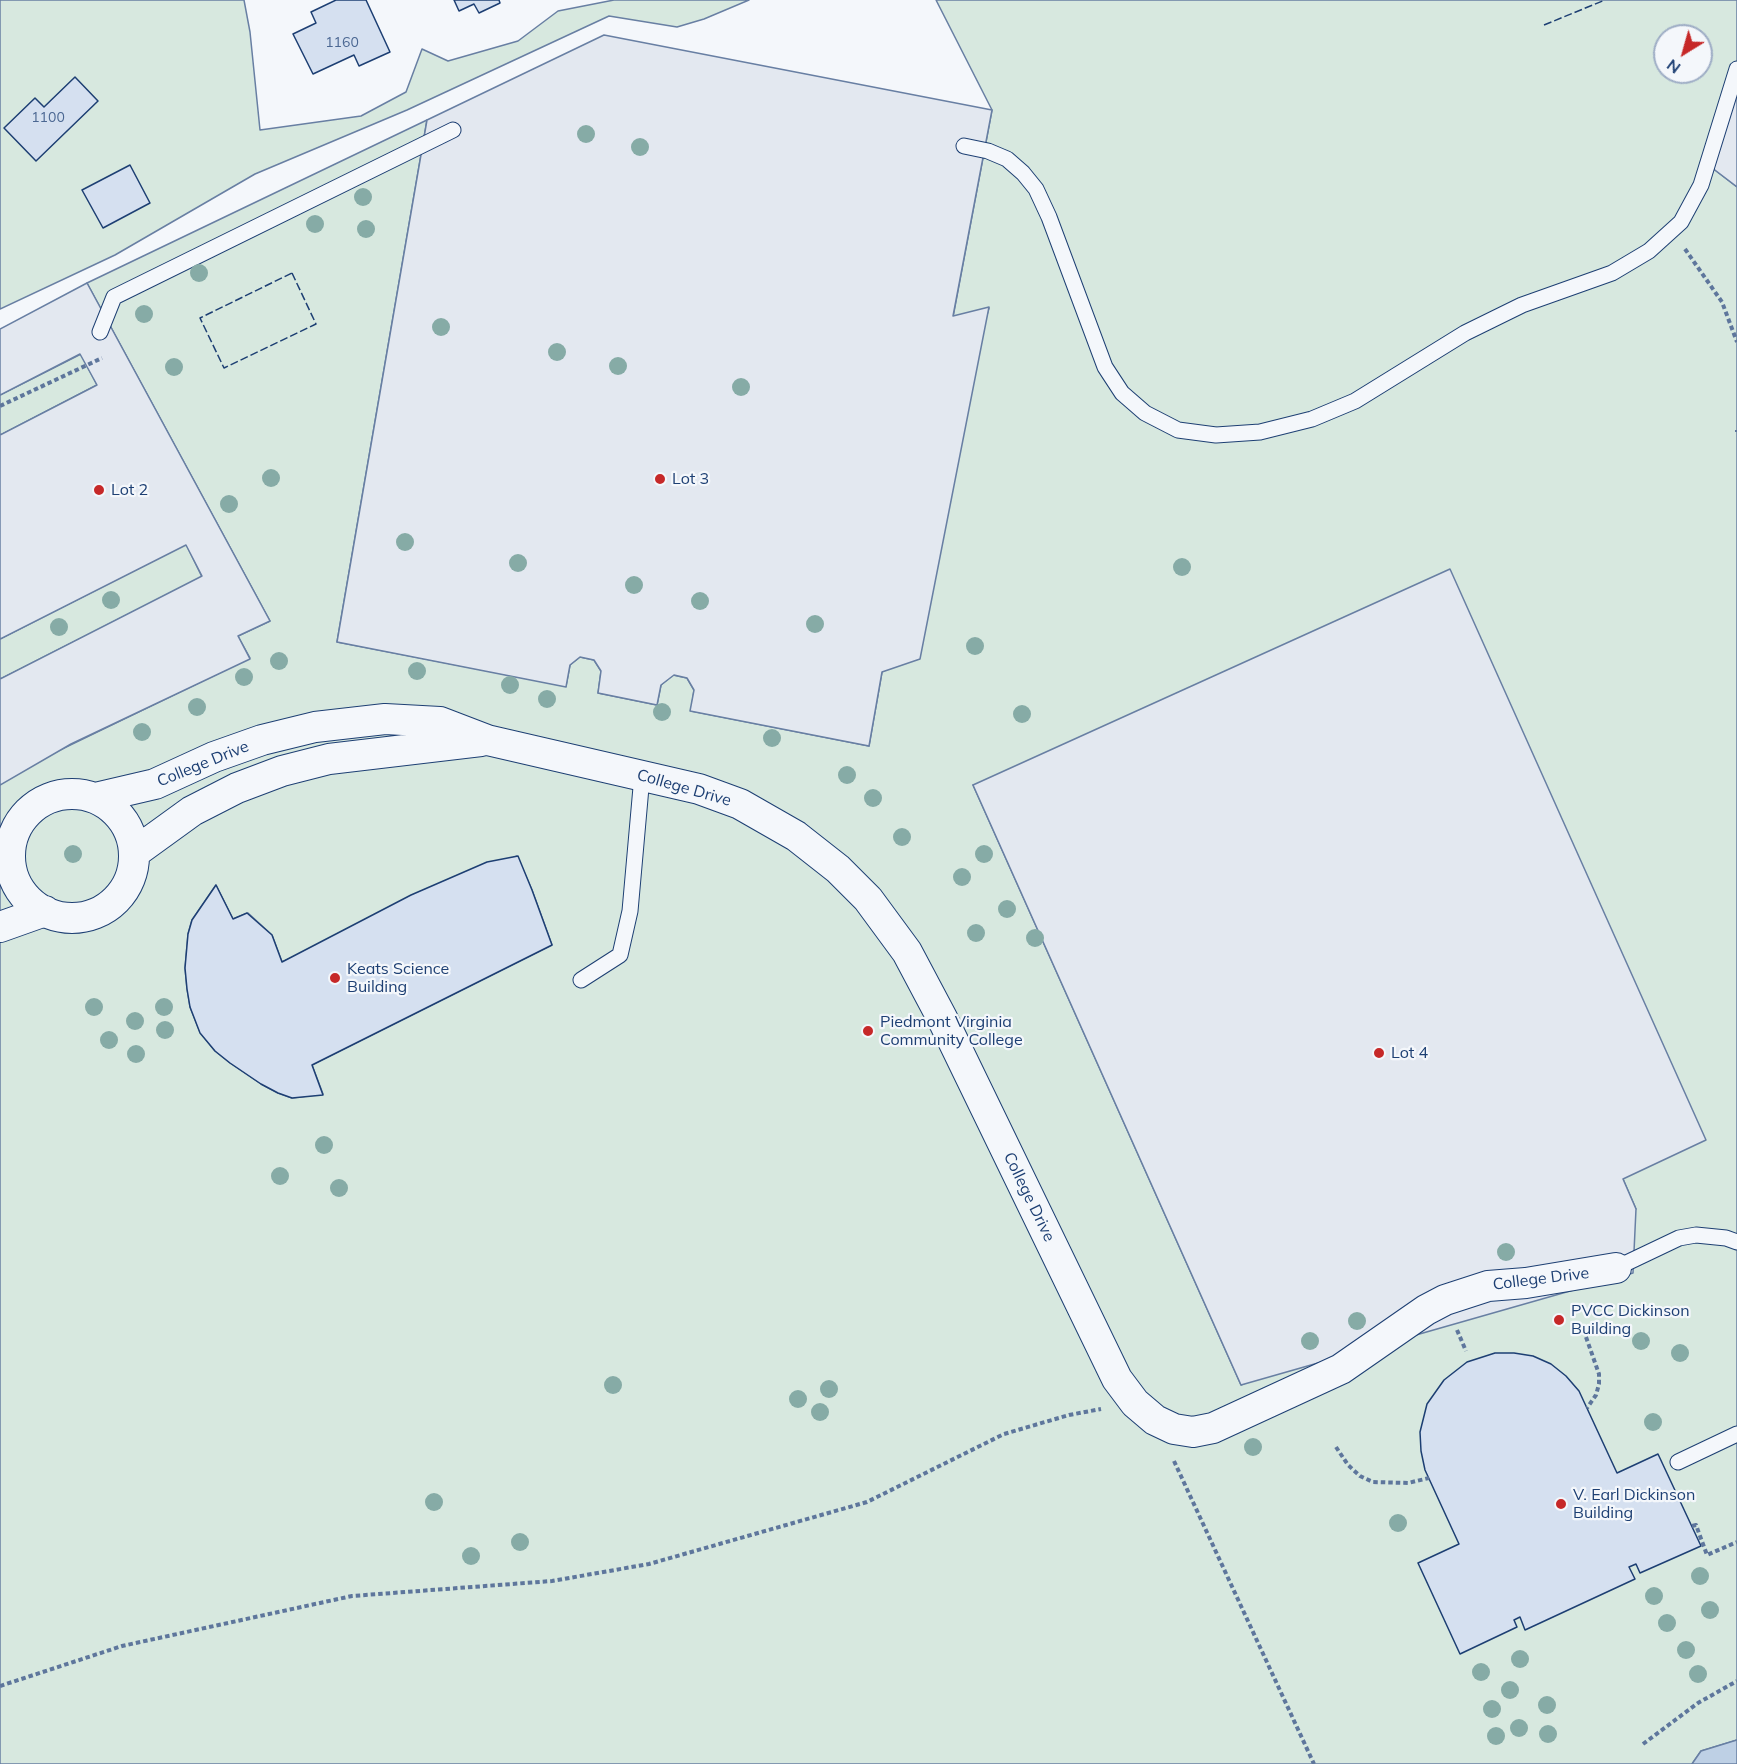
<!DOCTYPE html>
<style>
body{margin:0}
#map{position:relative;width:1737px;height:1764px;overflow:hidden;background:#f4f7fb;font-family:Mulish,sans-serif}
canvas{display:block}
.north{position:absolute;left:1653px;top:24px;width:60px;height:60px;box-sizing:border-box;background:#f4f7fb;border:2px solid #9eadc5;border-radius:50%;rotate:217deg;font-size:16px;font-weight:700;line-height:24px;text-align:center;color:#1d3f73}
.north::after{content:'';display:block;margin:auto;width:21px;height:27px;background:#c62828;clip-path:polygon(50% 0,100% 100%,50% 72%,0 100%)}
</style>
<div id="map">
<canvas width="1737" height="1764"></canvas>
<div class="north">N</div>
</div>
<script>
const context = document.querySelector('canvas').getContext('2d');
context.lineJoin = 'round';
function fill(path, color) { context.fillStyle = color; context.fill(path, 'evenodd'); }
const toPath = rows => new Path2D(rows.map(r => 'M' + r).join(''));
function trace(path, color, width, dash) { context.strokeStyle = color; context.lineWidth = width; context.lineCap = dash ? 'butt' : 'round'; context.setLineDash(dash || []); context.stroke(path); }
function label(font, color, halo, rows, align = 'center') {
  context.font = font + ' Mulish,sans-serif'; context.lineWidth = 4.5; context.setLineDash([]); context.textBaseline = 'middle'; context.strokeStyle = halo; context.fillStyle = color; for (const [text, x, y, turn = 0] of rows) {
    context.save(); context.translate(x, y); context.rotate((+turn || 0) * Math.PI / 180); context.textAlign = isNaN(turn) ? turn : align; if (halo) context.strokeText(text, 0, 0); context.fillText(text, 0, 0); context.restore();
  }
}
const green = toPath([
 [0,0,244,0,250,32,260,130,361,116,406,92,422,49,448,61,518,41,558,11,614,0,749,0,704,19,677,27,609,16,407,110,255,174,115,255,0,309,0,0],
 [936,0,1737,0,1737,69,1707,164,1737,187,1737,1740,1701,1751,1692,1764,0,1764,0,779,250,658,238,636,270,621,87,283,427,120,337,642,566,686,570,665,580,657,594,660,601,671,598,693,657,705,661,685,673,675,687,678,694,690,691,711,869,746,882,672,989,308,953,317,992,110,936,0],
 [1665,36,1701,36,1701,72,1665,72,1665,36],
 [973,785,1623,1179,1636,1209,1241,1385,973,785],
 [517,856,532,890,552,945,312,1065,323,1094,292,1098,278,1093,261,1084,230,1063,215,1051,200,1032,190,1007,187,989,185,968,188,934,192,920,216,885,233,919,248,913,272,935,282,962,517,856],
 [81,354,97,385,0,435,0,395,81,354],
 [186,544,202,577,0,679,0,639,186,544]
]);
const parking = toPath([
 [604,35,992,110,953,316,989,307,920,659,882,672,869,746,690,711,694,690,687,678,674,675,661,685,657,705,598,693,601,671,594,660,580,657,570,665,566,687,337,642,427,120,604,35],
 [1737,69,1737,187,1707,164,1737,69],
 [87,283,270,621,238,636,250,659,71,744,0,785,0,679,202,576,186,545,0,639,0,435,97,385,80,354,0,395,0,329,87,283],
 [1450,569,1706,1140,1623,1179,1636,1209,1633,1273,1241,1385,973,785,1450,569]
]);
const water = toPath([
 [1737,1740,1737,1764,1692,1764,1701,1751,1737,1740]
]);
const building = toPath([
 [336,0,366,0,390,52,359,66,354,55,313,74,293,34,316,23,311,12,336,0],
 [454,0,499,0,500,3,479,13,474,4,459,11,454,0],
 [75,77,98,101,36,161,4,128,35,98,44,107,75,77],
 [130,165,150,203,103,228,82,190,130,165],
 [518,856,532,890,552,945,312,1065,323,1095,292,1098,278,1093,261,1084,230,1063,215,1051,200,1033,190,1007,187,989,185,968,188,934,192,920,216,885,233,919,247,913,272,935,282,962,411,895,487,862,518,856],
 [1495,1353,1514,1353,1533,1356,1551,1364,1566,1376,1579,1391,1617,1473,1658,1454,1701,1546,1640,1573,1636,1564,1629,1567,1635,1579,1525,1630,1520,1617,1514,1620,1517,1627,1460,1654,1418,1563,1459,1544,1425,1470,1421,1451,1420,1432,1427,1404,1444,1380,1467,1362,1495,1353]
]);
const path = toPath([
 [1685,249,1722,302,1737,342],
 [0,406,102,358],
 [1737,430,1737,432],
 [1457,1330,1466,1351],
 [1586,1337,1599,1374,1599,1384,1596,1395,1587,1408],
 [1336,1447,1348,1465,1360,1476,1373,1482,1408,1483,1429,1478],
 [1174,1461,1314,1764],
 [1692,1526,1696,1525,1707,1555,1737,1542],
 [0,1686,122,1646,352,1596,552,1581,649,1564,867,1502,1004,1434,1069,1415,1101,1409],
 [1643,1744,1698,1703,1737,1681]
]);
const lane = toPath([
 [964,146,988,151,1007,159,1023,173,1036,189,1049,217,1105,367,1122,393,1145,413,1178,430,1216,435,1260,432,1312,419,1355,401,1465,333,1522,305,1612,273,1649,251,1681,222,1701,185,1737,69],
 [100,332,114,297,453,130],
 [581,980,620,955,630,911,642,776],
 [1616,1268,1679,1238,1696,1235,1726,1238,1737,1242],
 [1678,1462,1737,1434]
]);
const street = toPath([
 '10 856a62 62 0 1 1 124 0a62 62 0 1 1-124 0Z',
 [95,798,155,784,214,757,262,740,315,727,385,719,440,722,487,740,699,789,740,804,796,836,838,869,868,899,907,952,942,1018,1117,1379,1135,1403,1155,1420,1174,1429,1193,1432,1213,1428,1341,1369,1426,1310,1445,1300,1488,1286,1526,1283,1616,1268],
 [134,853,192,811,237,788,282,771,329,759,481,741],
 [0,927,45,911]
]);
const fence = toPath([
 [1544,25,1605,0],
 [292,273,316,324,224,368,200,318,292,273]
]);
const trees = [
 [586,134],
 [640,147],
 [363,197],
 [315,224],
 [366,229],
 [199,273],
 [144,314],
 [441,327],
 [557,352],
 [618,366],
 [174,367],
 [741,387],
 [271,478],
 [229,504],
 [405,542],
 [518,563],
 [1182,567],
 [634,585],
 [111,600],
 [700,601],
 [815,624],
 [59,627],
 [975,646],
 [279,661],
 [417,671],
 [244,677],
 [510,685],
 [547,699],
 [197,707],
 [662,712],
 [1022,714],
 [142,732],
 [772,738],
 [847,775],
 [873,798],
 [902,837],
 [73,854],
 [984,854],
 [962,877],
 [1007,909],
 [976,933],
 [1035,938],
 [94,1007],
 [164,1007],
 [135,1021],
 [165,1030],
 [109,1040],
 [136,1054],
 [324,1145],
 [280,1176],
 [339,1188],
 [1506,1252],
 [1357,1321],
 [1310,1341],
 [1641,1341],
 [1680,1353],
 [613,1385],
 [829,1389],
 [798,1399],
 [820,1412],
 [1653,1422],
 [1253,1447],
 [434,1502],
 [1398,1523],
 [520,1542],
 [471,1556],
 [1700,1576],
 [1654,1596],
 [1710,1610],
 [1667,1623],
 [1686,1650],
 [1520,1659],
 [1481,1672],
 [1698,1674],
 [1510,1690],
 [1547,1705],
 [1492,1709],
 [1519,1728],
 [1548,1734],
 [1496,1736]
];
const markers = [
 [660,479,6,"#c62828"],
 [99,490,6,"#c62828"],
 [335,978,6,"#c62828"],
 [868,1031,6,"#c62828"],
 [1379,1053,6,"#c62828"],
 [1559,1320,6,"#c62828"],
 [1561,1504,6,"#c62828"]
];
const numberNames = [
 ["1160",342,43],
 ["1100",48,118]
];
const poiNames = [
 ["Lot 3",672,479],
 ["Lot 2",111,490],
 ["Keats Science",347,969],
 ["Building",347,987],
 ["Piedmont Virginia",880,1022],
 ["Community College",880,1040],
 ["Lot 4",1391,1053],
 ["PVCC Dickinson",1571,1311],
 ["Building",1571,1329],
 ["V. Earl Dickinson",1573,1495],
 ["Building",1573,1513]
];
const streetNames = [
 ["College Drive",203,764,-22],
 ["College Drive",684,788,16],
 ["College Drive",1029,1197,64],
 ["College Drive",1541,1279,-7]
];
fill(green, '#d7e8df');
trace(green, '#687fa3', 1.5);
fill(parking, '#e3e8f0');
trace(parking, '#687fa3', 1.5);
fill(water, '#bed0e5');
trace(water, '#687fa3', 1.5);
fill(building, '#d5e0f0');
trace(building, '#1d3f73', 1.5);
trace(lane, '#1d3f73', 17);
trace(street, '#1d3f73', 32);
trace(path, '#5e769c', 4, [4.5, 3]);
trace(lane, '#f4f7fb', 15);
trace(street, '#f4f7fb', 30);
trace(fence, '#1d3f73', 1.5, [8, 3]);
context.fillStyle = '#86aba6';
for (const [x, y] of trees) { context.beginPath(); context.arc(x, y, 9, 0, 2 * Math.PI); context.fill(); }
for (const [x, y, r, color] of markers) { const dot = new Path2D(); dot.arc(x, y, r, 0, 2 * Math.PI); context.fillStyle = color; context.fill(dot); trace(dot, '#f4f7fb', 2); }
label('14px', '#4b6792', null, numberNames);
label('16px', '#1d3f73', '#f4f7fb', poiNames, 'left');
label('16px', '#1d3f73', '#f4f7fb', streetNames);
</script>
